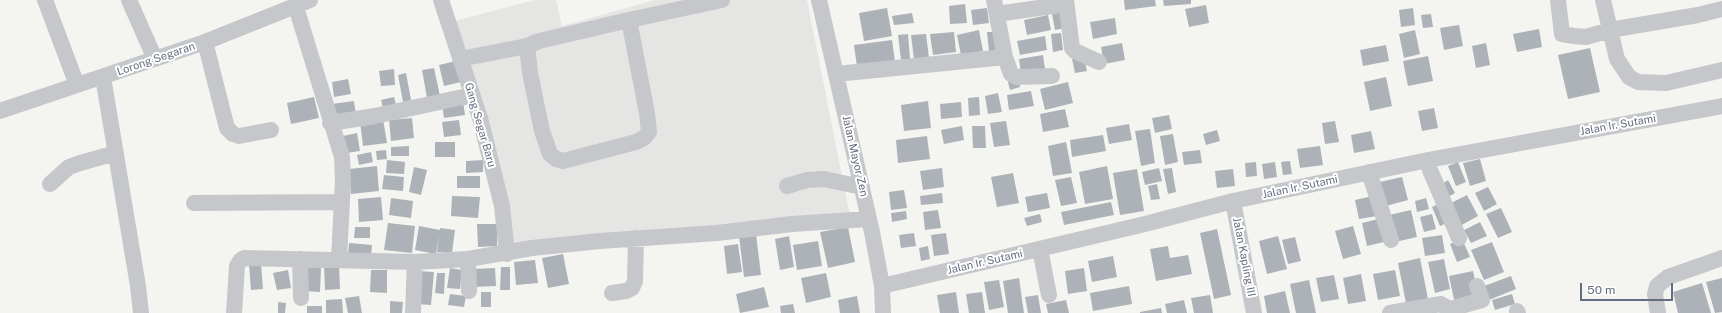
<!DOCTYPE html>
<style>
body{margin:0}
#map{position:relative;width:1722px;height:313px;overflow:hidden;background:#f4f5f1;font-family:"Public Sans",sans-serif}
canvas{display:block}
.scale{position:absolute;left:1580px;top:283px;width:93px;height:18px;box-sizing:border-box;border:2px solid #646e81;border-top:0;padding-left:5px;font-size:12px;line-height:14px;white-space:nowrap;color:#646e81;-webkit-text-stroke:3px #fff;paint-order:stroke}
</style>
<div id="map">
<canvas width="1722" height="313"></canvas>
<div class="scale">50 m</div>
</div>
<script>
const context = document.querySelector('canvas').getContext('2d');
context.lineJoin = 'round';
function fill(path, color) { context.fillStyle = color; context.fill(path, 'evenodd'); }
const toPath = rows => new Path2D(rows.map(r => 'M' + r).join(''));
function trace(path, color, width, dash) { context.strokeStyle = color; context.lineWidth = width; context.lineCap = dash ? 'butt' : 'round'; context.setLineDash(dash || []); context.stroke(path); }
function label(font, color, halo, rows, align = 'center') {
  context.font = font + ' "Public Sans",sans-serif'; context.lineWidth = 4; context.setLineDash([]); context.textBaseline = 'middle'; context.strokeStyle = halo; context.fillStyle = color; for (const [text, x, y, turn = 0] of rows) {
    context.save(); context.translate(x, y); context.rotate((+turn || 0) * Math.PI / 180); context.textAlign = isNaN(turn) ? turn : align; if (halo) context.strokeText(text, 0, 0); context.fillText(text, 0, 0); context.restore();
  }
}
const built = toPath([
 [535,0,556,0,562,26,655,0,807,0,851,221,509,247,454,21]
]);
const building = toPath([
 [1124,0,1155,0,1156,6,1125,10],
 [1163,0,1191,0,1191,4,1164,6],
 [965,4,967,23,950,24,949,6],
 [1206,5,1209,23,1189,27,1185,9],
 [887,8,892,36,864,41,859,13],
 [987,8,989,23,973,25,971,10],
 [1413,8,1415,25,1401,27,1399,10],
 [1061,12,1065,28,1055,30,1052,14],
 [912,13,914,23,894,25,892,16],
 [1431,14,1433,27,1423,28,1421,15],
 [1048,15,1051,30,1027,35,1024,20],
 [1115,18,1117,34,1093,39,1090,22],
 [1459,25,1463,46,1444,50,1440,28],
 [1539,29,1542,47,1517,52,1513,34],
 [979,30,983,51,961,55,957,35],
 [1415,30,1420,54,1404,58,1399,34],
 [954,32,956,52,933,55,930,34],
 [987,32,998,32,1000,51,989,52],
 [1061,33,1063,50,1053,52,1051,34],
 [908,34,910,59,901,60,898,35],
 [926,34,929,58,914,60,911,35],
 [1045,36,1047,50,1020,55,1017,41],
 [892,40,895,62,857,67,854,45],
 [1122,43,1125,60,1104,64,1101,47],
 [1486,43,1490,65,1476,68,1472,46],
 [1386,45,1389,61,1363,66,1360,50],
 [1590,48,1600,92,1568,99,1558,55],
 [1043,55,1045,69,1021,73,1019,59],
 [1428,56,1433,81,1408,86,1403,61],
 [1084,57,1087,71,1075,73,1072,59],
 [456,61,461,82,444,86,439,65],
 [434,68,440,96,427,98,422,70],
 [394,69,395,85,381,86,379,71],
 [406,73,411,100,403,102,398,75],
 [1386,77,1392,106,1370,111,1364,82],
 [348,79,351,94,334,97,332,82],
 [1019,80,1020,87,1010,90,1008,82],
 [1068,82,1073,103,1045,110,1040,89],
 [1031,91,1034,106,1009,110,1007,95],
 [998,93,1002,112,988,114,985,96],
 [314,97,319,118,291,124,287,103],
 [394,97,397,109,384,112,381,100],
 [979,97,980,115,969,116,968,98],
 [354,101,356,115,335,118,332,104],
 [463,101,465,115,444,118,442,104],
 [928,101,931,128,904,131,901,105],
 [961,102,962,117,941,119,940,104],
 [1434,108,1438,128,1422,131,1418,111],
 [1065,109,1069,127,1043,132,1040,114],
 [1169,115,1172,129,1155,133,1152,118],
 [412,118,414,138,391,141,389,120],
 [383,119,387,143,363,146,360,121],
 [459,120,461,135,444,137,442,122],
 [1006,121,1010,145,994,147,990,123],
 [1335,121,1339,142,1325,144,1322,123],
 [1129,124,1132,140,1109,144,1106,128],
 [962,126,964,140,944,144,941,130],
 [972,126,985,126,986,148,973,148],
 [1150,129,1155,163,1141,166,1135,131],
 [1217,130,1220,141,1206,145,1203,134],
 [1371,131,1375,149,1354,153,1351,135],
 [357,133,360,151,346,153,343,136],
 [1173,134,1178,162,1165,165,1160,136],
 [1103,135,1106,151,1072,157,1070,140],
 [927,136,930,159,898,163,896,140],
 [435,142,455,142,455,157,435,157],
 [1066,142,1072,173,1053,176,1048,146],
 [409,146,409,156,391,156,391,147],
 [1320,146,1323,165,1300,168,1297,149],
 [386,150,387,159,377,160,376,151],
 [1200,150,1202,163,1184,165,1182,152],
 [371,152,373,162,359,165,357,155],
 [1480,159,1486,181,1470,186,1463,163],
 [387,160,405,162,404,174,386,173],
 [483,160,483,172,466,173,466,161],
 [1290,161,1292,174,1283,175,1281,162],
 [1256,162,1257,176,1246,177,1245,163],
 [1275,162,1277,177,1264,179,1262,164],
 [1458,162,1466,182,1456,186,1448,166],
 [377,166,379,191,351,194,349,169],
 [1107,166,1113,199,1085,204,1079,172],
 [414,167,427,170,421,195,409,192],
 [942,168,944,187,923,190,920,171],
 [1159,168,1162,181,1145,185,1142,172],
 [1172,168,1176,192,1168,194,1163,169],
 [1137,169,1144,211,1120,215,1113,173],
 [1233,169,1235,186,1217,188,1215,171],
 [1013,173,1019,203,997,207,991,177],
 [384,175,404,177,403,191,382,189],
 [457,176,480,176,480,188,457,188],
 [1071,177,1077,203,1061,206,1055,180],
 [1402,177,1408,200,1386,206,1380,182],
 [1448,180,1455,193,1448,197,1441,185],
 [1157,184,1160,199,1151,200,1148,186],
 [1488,187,1497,204,1484,211,1475,193],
 [904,190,907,208,891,210,889,192],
 [942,193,943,203,921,205,920,196],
 [1047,193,1050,208,1028,212,1025,197],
 [1467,195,1478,216,1460,226,1449,204],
 [452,196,480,197,478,218,451,216],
 [1373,196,1377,216,1359,219,1355,200],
 [381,197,383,220,359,222,358,199],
 [391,198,413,201,411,218,389,215],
 [1426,198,1429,209,1417,212,1415,201],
 [1111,202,1114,215,1064,225,1061,212],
 [1438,204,1447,223,1440,226,1432,207],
 [1501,208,1512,232,1498,238,1486,214],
 [938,210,941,228,925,230,923,212],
 [1411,210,1417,237,1395,242,1389,215],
 [906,211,907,219,892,222,891,213],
 [1040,214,1042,222,1027,226,1024,218],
 [1432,214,1436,229,1424,232,1420,217],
 [1383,218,1388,241,1367,246,1362,223],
 [1480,222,1487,236,1471,243,1464,230],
 [388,223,415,226,412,253,384,250],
 [477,224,497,224,497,246,478,247],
 [419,226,440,230,440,228,455,230,452,253,437,252,439,235,436,254,415,250],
 [1353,226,1361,254,1343,259,1335,231],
 [355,227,370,227,370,238,354,238],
 [848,227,855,262,828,268,820,232],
 [1217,229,1231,295,1214,299,1200,233],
 [914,233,916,246,901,248,899,235],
 [946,233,949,254,934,256,931,235],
 [756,234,761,275,744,277,739,236],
 [1442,235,1445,253,1425,256,1422,238],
 [789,236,794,267,780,270,775,239],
 [1278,236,1287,269,1267,274,1259,241],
 [1295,237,1301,261,1288,264,1282,240],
 [1462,239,1470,257,1457,262,1450,244],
 [818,241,822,266,797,270,793,245],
 [1492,242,1504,272,1484,280,1471,250],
 [349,243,372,245,371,257,348,255],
 [738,244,742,272,727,274,724,246],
 [928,246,930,259,921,261,919,248],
 [1168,246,1170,258,1188,255,1192,274,1156,281,1150,249],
 [563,254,569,284,548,288,542,258],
 [1113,256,1117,277,1092,282,1088,261],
 [1420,258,1428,299,1406,303,1398,263],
 [1444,259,1450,289,1435,293,1428,262],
 [535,260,538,283,516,285,514,262],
 [261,264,263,289,251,290,249,265],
 [324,264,339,264,340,289,325,290],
 [305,267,321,267,320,292,305,291],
 [501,267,510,267,510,290,500,290],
 [450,268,462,270,460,289,447,288],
 [495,268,496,286,474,287,473,269],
 [1084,268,1087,291,1068,294,1065,271],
 [288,270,291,288,277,290,273,273],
 [371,270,387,270,387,293,370,292],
 [1395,270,1400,296,1378,300,1373,274],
 [418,271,434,272,431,305,416,304],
 [1473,271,1479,299,1455,304,1449,276],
 [437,273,445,273,444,294,435,293],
 [826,273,831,297,806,303,801,278],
 [1361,274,1366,301,1348,304,1343,278],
 [1334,275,1339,299,1321,302,1316,278],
 [1511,276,1516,289,1489,300,1484,286],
 [1019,278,1024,313,1008,313,1003,281],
 [1722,278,1722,312,1715,313,1706,282],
 [999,280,1004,307,989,310,984,282],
 [1309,280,1316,313,1296,313,1290,284],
 [1702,283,1711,313,1678,313,1673,292],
 [1129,286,1132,304,1093,311,1090,293],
 [764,287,769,307,740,313,736,294],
 [1285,291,1290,313,1267,313,1264,296],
 [481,292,491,292,491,307,481,307],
 [956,292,959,313,940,313,937,295],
 [982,292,985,313,969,313,966,294],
 [450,294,466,296,464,307,448,305],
 [1512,294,1515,304,1495,310,1492,300],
 [1038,295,1041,313,1028,313,1025,297],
 [1210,295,1213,313,1194,313,1191,298],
 [359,296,362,313,348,313,345,298],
 [857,296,860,313,840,313,838,300],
 [342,299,343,313,326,313,326,300],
 [1066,300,1069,313,1048,313,1046,304],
 [1184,300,1187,313,1167,313,1165,304],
 [390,301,403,302,402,313,390,313],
 [278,302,286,303,285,313,278,313],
 [793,304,795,313,781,313,780,306],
 [307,306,322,306,322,313,307,313],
 [1161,308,1162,313,1140,313,1140,312]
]);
const minor = toPath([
 [45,0,77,85],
 [129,0,155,59],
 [441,0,480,118,502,206,507,254],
 [819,0,872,232,882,286,883,313],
 [994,0,1005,57],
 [1066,0,1072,48,1075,51,1099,62],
 [1558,0,1562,34,1574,36,1586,37,1610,30,1698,15,1722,9],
 [1603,0,1617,59,1629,77,1638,82,1666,83,1722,70],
 [296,7,342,157,343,180,339,260],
 [997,14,1066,4],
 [629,20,722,0],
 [205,42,227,128,233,134,239,136,271,130],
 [460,59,527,46,539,41,629,20,647,113,649,132,644,138,636,142,563,161,556,159,550,154,542,131,530,73,527,46],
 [836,74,1005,57,1011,74,1016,77,1052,76],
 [103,77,138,286,141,313],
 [0,111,205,42,310,0],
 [330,123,375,116,472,95],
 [1428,160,1430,170,1459,238],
 [1369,172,1391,240],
 [50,184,69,167,80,163,116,153],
 [787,186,807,180,824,179,862,187],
 [1233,201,1254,313],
 [194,203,342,202],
 [1040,249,1049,295],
 [300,259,301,298],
 [468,259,469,291],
 [882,286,1145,224,1233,201,1428,160,1722,106],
 [612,293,626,291,632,288,635,281,636,238],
 [1447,310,1482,300,1477,286],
 [1517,311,1518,313],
 [234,313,237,266,240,261,244,258,415,262,468,259,532,248,600,241,717,233,792,224,869,219],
 [413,313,415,262],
 [1390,313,1441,304,1446,307,1448,313],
 [1658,313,1655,294,1657,286,1668,277,1722,258]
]);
const streetNames = [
 ["Lorong Segaran",156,59,-19],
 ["Gang Segar Baru",480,125,74],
 ["Jalan Ir. Sutami",1618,125,-10],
 ["Jalan Mayor Zen",855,156,77],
 ["Jalan Ir. Sutami",1300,187,-12],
 ["Jalan Kapling III",1244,257,79],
 ["Jalan Ir. Sutami",985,262,-13]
];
fill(built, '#e5e5e4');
fill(building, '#adb2b9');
trace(minor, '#c5c7cb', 16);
label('11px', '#646e81', '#fff', streetNames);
</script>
